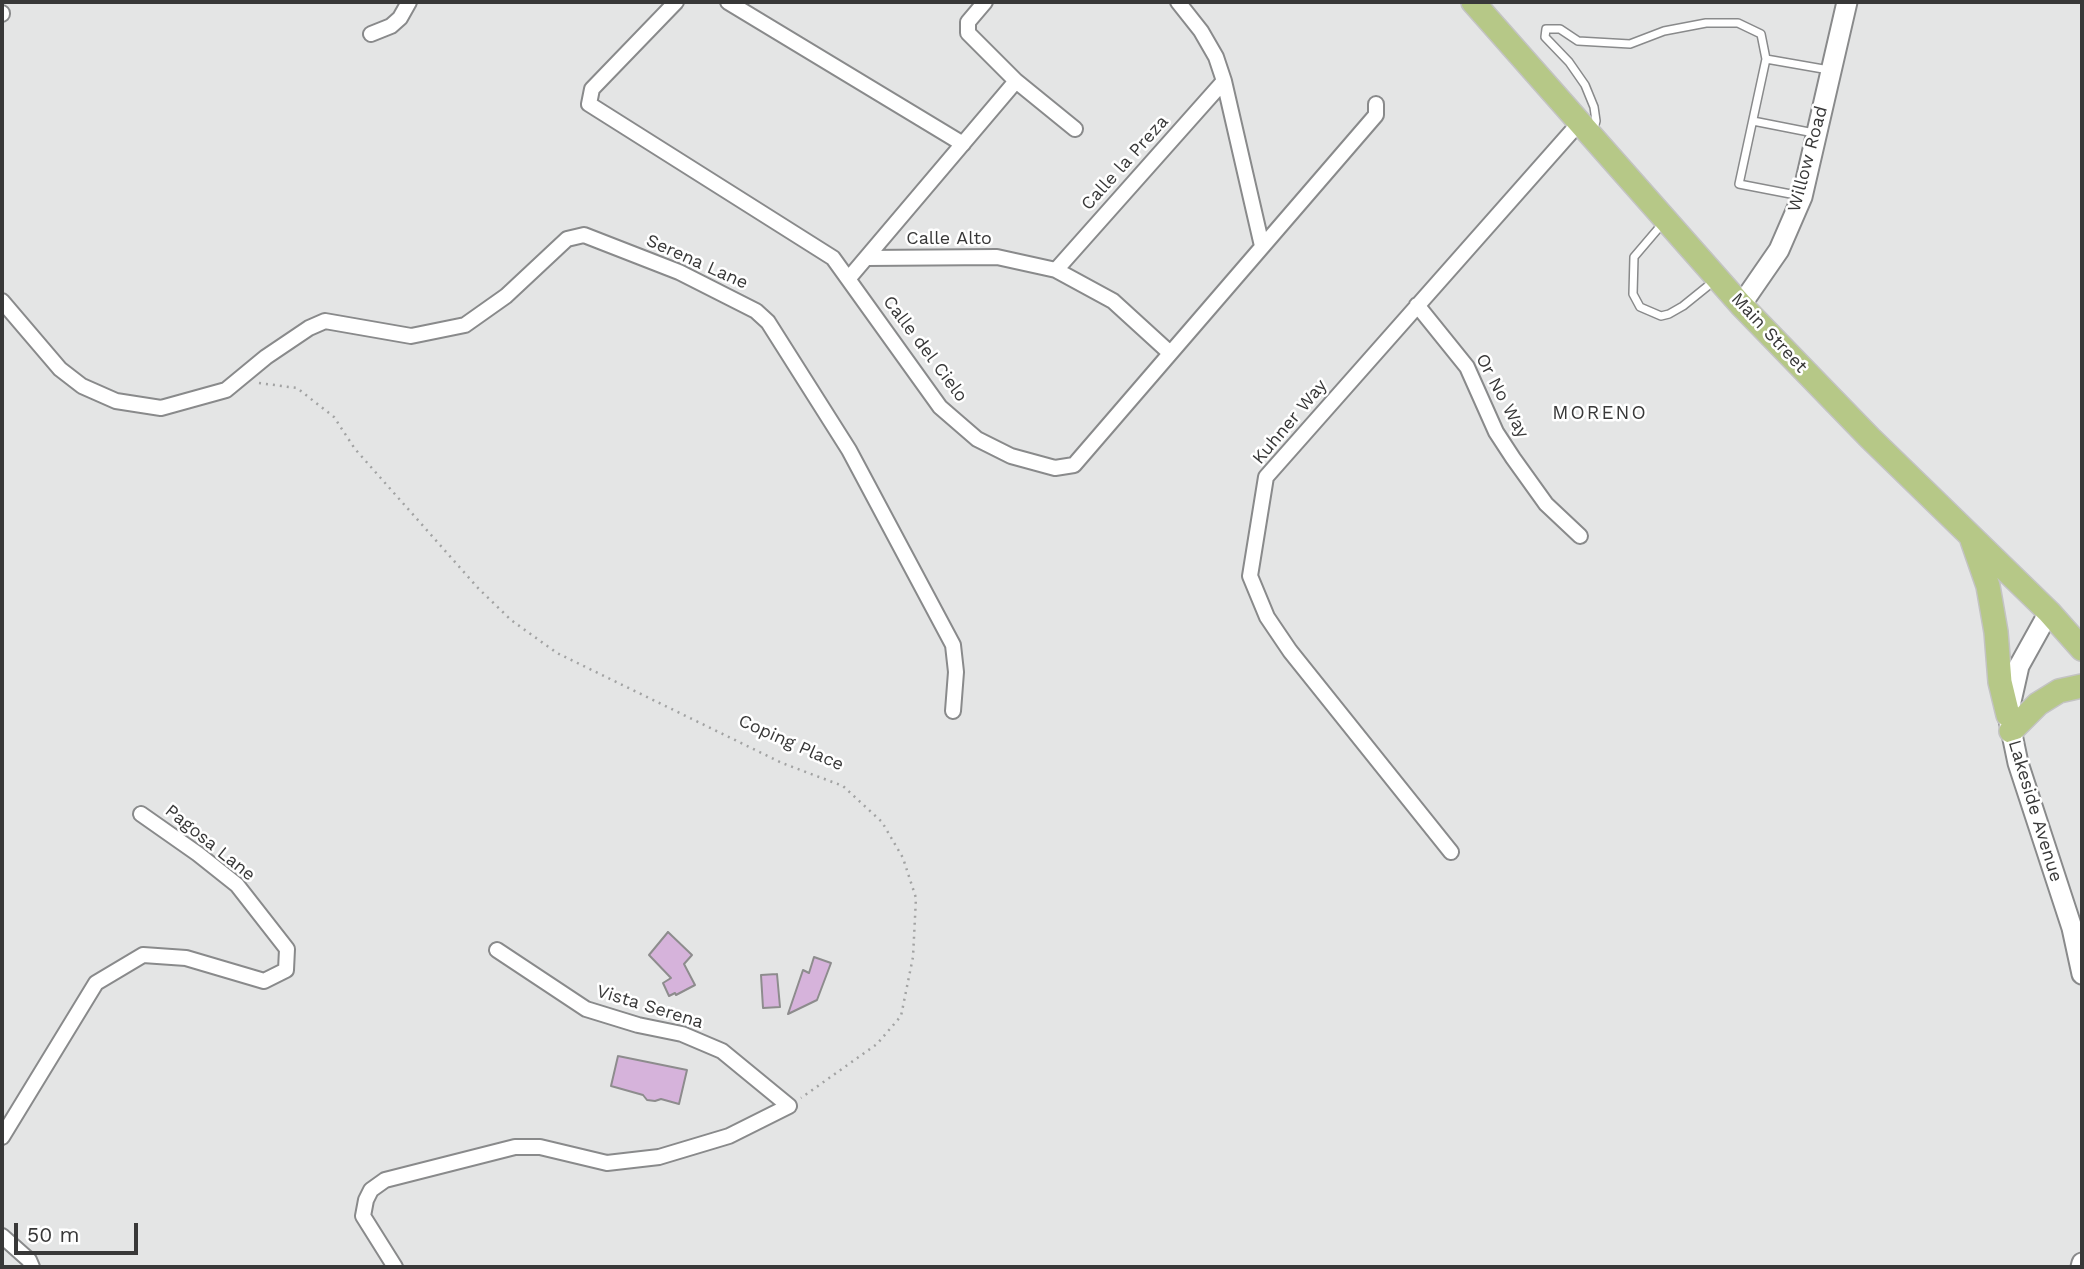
<!DOCTYPE html>
<style>
body{margin:0}
#map{position:relative;width:2084px;height:1269px;overflow:hidden;background:#e4e5e5;font-family:"Work Sans",sans-serif}
canvas{display:block}
.frame{position:absolute;inset:0;border:4px solid #383838;pointer-events:none}
.scale{position:absolute;left:14px;top:1223px;width:124px;height:32px;box-sizing:border-box;border:4px solid #383838;border-top:0;padding-left:9px;font-size:21px;line-height:24px;white-space:nowrap;color:#383838;-webkit-text-stroke:5px #fff;paint-order:stroke}
</style>
<div id="map">
<canvas width="2084" height="1269"></canvas>
<div class="frame"></div>
<div class="scale">50 m</div>
</div>
<script>
const context = document.querySelector('canvas').getContext('2d');
context.lineJoin = 'round';
function fill(path, color) { context.fillStyle = color; context.fill(path, 'evenodd'); }
const toPath = rows => new Path2D(rows.map(r => 'M' + r).join(''));
function trace(path, color, width, dash) { context.strokeStyle = color; context.lineWidth = width; context.lineCap = dash ? 'butt' : 'round'; context.setLineDash(dash || []); context.stroke(path); }
function label(font, color, halo, rows, align = 'center') {
  context.font = font + ' "Work Sans",sans-serif'; context.lineWidth = 5; context.setLineDash([]); context.textBaseline = 'middle'; context.strokeStyle = halo; context.fillStyle = color; for (const [text, x, y, turn = 0] of rows) {
    context.save(); context.translate(x, y); context.rotate((+turn || 0) * Math.PI / 180); context.textAlign = isNaN(turn) ? turn : align; if (halo) context.strokeText(text, 0, 0); context.fillText(text, 0, 0); context.restore();
  }
}
const building = toPath([
 [668,932,692,955,684,964,695,985,676,995,675,993,669,996,663,983,671,978,649,955,668,932],
 [814,957,831,963,817,1000,788,1014,803,970,809,973,814,957],
 [777,974,780,1007,763,1008,761,975,777,974],
 [618,1056,687,1070,679,1104,661,1099,655,1101,647,1100,643,1095,611,1086,618,1056]
]);
const path = toPath([
 [259,383,297,388,334,417,355,449,478,588,511,620,557,653,782,763,843,786,882,822,903,858,916,898,913,957,901,1016,877,1044,801,1098]
]);
const lane = toPath([
 [1753,121,1814,133],
 [1593,132,1596,121,1594,107,1585,85,1569,62,1545,37,1546,29,1560,29,1578,41,1630,44,1664,31,1706,23,1738,23,1761,34,1766,59],
 [1801,196,1739,184,1766,59,1829,70],
 [1663,223,1634,257,1633,294,1640,307,1661,316,1669,314,1683,306,1714,281]
]);
const street = toPath([
 [676,2,592,89,589,104,833,258,940,407,977,439,1011,456,1055,468,1074,465,1376,115,1376,104],
 [728,2,963,144],
 [985,2,968,22,968,33,1016,81,1075,129],
 [1178,2,1201,31,1216,57,1224,81,1262,246],
 [2,13,2,14],
 [371,34,391,26,400,18,409,2],
 [866,258,997,257,1056,270,1113,301,1170,353],
 [1056,270,1224,81],
 [849,278,1016,81],
 [2,301,60,369,82,386,116,401,161,408,226,390,266,357,309,328,325,321,411,336,465,325,506,296,567,239,584,235,679,272,756,311,768,322,849,450,953,645,956,672,953,711],
 [1417,305,1467,367,1496,432,1513,458,1546,504,1580,536],
 [1451,852,1290,651,1267,617,1250,576,1266,477,1580,122],
 [2,1137,96,983,143,955,186,958,264,981,286,970,287,949,237,885,198,854,141,814],
 [2,1236,29,1260,32,1267],
 [395,1267,363,1216,366,1200,371,1190,385,1180,515,1147,540,1147,607,1163,659,1157,729,1136,789,1106,722,1051,682,1034,638,1025,586,1009,497,950]
]);
const secondary = toPath([
 [1741,305,1779,250,1802,197,1847,2],
 [2049,612,2019,666,2008,715,2018,763,2072,928,2082,974],
 [2081,1267,2082,1263]
]);
const primary = toPath([
 [1473,2,1741,305,1870,438,2049,612,2082,649],
 [1972,540,1988,586,1996,632,2000,682,2008,715],
 [2011,731,2038,704,2059,691,2082,686]
]);
const streetNames = [
 ["Willow Road",1808,159,-75],
 ["Calle la Preza",1125,163,-48],
 ["Calle Alto",949,239],
 ["Serena Lane",697,262,24],
 ["Main Street",1769,333,47],
 ["Calle del Cielo",925,349,53],
 ["Or No Way",1502,396,62],
 ["Kuhner Way",1290,422,-50],
 ["Coping Place",791,743,24],
 ["Lakeside Avenue",2035,811,73],
 ["Pagosa Lane",210,843,39],
 ["Vista Serena",650,1007,17]
];
const neighbourhoodNames = [
 ["MORENO",1600,413]
];
fill(building, '#d6b3db');
trace(building, '#8d8c8d', 2);
trace(lane, '#898a8b', 10);
trace(street, '#898a8b', 18);
trace(secondary, '#898a8b', 23);
trace(primary, '#c3c3c3', 26);
trace(path, '#a2a3a3', 2.5, [2, 5]);
trace(lane, '#fff', 7);
trace(street, '#fff', 14);
trace(secondary, '#fff', 19);
trace(primary, '#b6c887', 23);
label('18px', '#383838', '#fff', streetNames);
context.letterSpacing = '2px';
label('19px', '#383838', '#fff', neighbourhoodNames);
context.letterSpacing = '0px';
</script>
